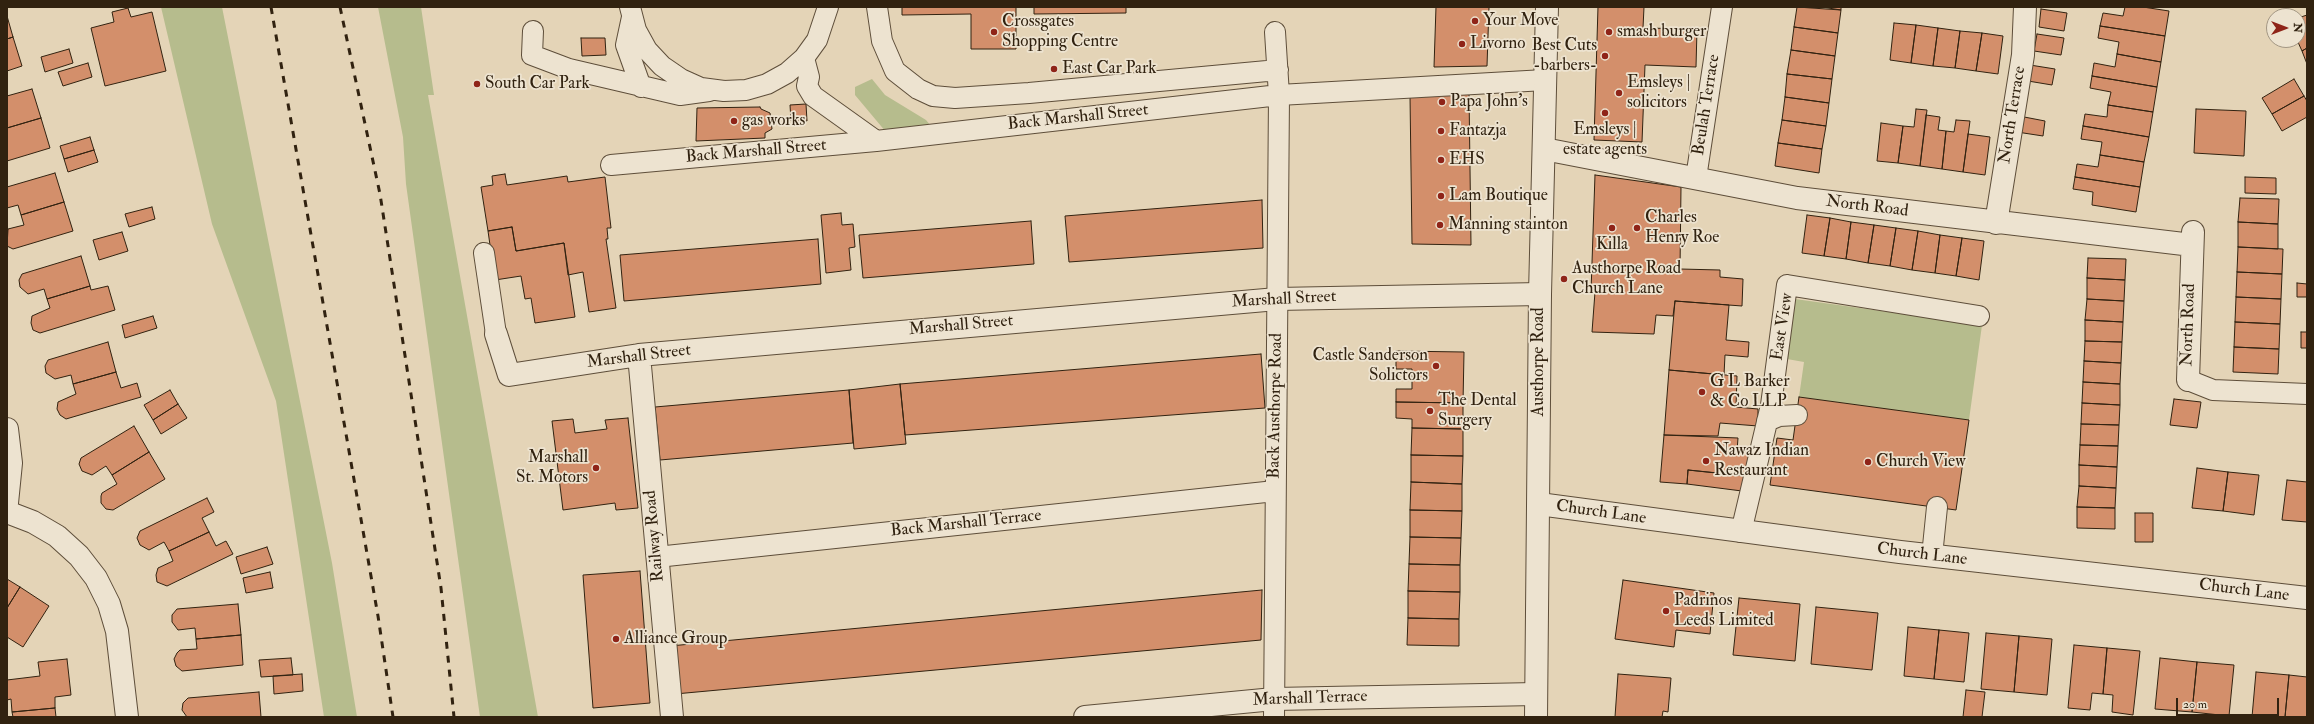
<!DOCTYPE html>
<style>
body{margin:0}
#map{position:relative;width:2314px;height:724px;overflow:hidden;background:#e4d4b7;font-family:"IM FELL Double Pica",serif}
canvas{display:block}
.frame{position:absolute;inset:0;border:8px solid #312210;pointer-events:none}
.north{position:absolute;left:2266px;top:8px;width:40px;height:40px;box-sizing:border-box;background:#ede3d0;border:1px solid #a29683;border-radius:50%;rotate:90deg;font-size:11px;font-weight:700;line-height:16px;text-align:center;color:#312210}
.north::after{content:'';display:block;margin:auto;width:14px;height:18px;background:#8f2418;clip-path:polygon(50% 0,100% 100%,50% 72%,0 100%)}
.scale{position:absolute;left:2176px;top:698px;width:103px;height:18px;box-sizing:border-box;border:2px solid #312210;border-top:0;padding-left:5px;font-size:12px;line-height:14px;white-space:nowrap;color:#312210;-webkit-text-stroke:3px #ede3d0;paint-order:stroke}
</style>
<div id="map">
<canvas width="2314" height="724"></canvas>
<div class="frame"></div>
<div class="north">N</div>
<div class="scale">20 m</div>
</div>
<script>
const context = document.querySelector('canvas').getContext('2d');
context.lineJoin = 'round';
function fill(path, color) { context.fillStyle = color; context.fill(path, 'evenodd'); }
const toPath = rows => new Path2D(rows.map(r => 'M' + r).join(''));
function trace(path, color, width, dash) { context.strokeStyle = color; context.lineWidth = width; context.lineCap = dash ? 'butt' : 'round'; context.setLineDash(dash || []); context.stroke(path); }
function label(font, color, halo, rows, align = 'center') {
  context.font = font + ' "IM FELL Double Pica",serif'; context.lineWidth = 3.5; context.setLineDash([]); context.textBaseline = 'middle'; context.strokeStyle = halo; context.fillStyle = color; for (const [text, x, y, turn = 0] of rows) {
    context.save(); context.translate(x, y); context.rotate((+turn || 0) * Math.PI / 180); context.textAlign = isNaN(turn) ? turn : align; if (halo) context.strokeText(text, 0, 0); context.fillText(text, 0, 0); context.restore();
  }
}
const green = toPath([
 [161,7,222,7,332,563,357,717,324,717,276,401,212,224],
 [378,7,421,7,434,95,428,95,538,717,480,717,406,184,403,137],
 [872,79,885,95,926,120,931,126,886,132,855,95,855,87],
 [1795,299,1982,325,1969,420,1799,397,1804,362,1787,359]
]);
const building = toPath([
 [902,7,1016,7,1016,49,971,49,971,14,902,15,902,7],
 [1034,7,1126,7,1126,13,1034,14,1034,7],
 [1436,7,1489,7,1487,66,1434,67,1436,7],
 [1598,7,1644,7,1643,28,1697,29,1696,67,1645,65,1642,142,1594,140,1598,7],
 [1797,7,1841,10,1838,33,1794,27,1797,7],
 [1822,7,1841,7,1841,10,1822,7],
 [2125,7,2143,7,2169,11,2165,36,2100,26,2103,13,2123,16,2125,7],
 [128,8,131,17,152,12,166,71,105,86,91,28,114,22,112,12,128,8],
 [2041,9,2067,13,2064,31,2039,27,2041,9],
 [2307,15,2307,48,2302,51,2297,40,2298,18,2307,15],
 [7,16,13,37,7,39,7,16],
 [1894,23,1916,25,1911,63,1890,60,1894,23],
 [1916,25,1938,28,1933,66,1911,63,1916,25],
 [2100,26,2165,36,2161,62,2117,54,2119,42,2098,38,2100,26],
 [1794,27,1838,33,1835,56,1791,50,1794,27],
 [1938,28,1960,31,1955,68,1933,66,1938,28],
 [1960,31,1982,33,1976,71,1955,68,1960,31],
 [1982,33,2003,36,1998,74,1976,71,1982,33],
 [2037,34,2064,38,2061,55,2034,51,2037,34],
 [13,37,22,66,7,71,7,39,13,37],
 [581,38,605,38,606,55,582,56,581,38],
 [2307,48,2307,64,2302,51,2307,48],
 [69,49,73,63,45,72,41,57,69,49],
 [1791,50,1835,56,1832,79,1787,74,1791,50],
 [2117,54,2161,62,2157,87,2092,76,2094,63,2115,67,2117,54],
 [88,63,92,77,63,86,58,72,88,63],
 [2030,65,2055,69,2052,85,2028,81,2030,65],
 [1787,74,1832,79,1829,103,1785,97,1787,74],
 [2092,76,2157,87,2153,112,2108,105,2111,92,2090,88,2092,76],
 [2294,79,2304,96,2272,114,2262,98,2294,79],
 [32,89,41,118,7,128,7,96,32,89],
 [1469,92,1471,245,1412,244,1410,96,1469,92],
 [2304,96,2307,101,2307,117,2282,131,2272,114,2304,96],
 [1785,97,1829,103,1826,126,1782,120,1785,97],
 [806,104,807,121,791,121,790,105,806,104],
 [2108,105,2153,112,2149,137,2083,126,2085,114,2107,117,2108,105],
 [760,107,761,109,770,113,772,129,765,133,765,138,696,141,697,108,760,107],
 [1916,109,1927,110,1920,166,1898,163,1903,126,1914,127,1916,109],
 [2196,109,2246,111,2244,156,2194,153,2196,109],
 [1926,115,1940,117,1938,130,1946,131,1942,169,1920,166,1926,115],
 [2019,116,2045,121,2043,136,2017,132,2019,116],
 [41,118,50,148,7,161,7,128,41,118],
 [1782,120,1826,126,1822,149,1778,143,1782,120],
 [1956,120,1970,121,1963,172,1942,169,1946,131,1954,132,1956,120],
 [1881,123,1903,126,1898,163,1877,161,1881,123],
 [2083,126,2149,137,2144,162,2100,155,2102,142,2081,139,2083,126],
 [1968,134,1990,137,1985,175,1963,172,1968,134],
 [90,137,94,150,64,159,60,146,90,137],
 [1778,143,1822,149,1819,173,1775,166,1778,143],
 [94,150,98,162,68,172,64,159,94,150],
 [2100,155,2144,162,2140,187,2075,177,2077,164,2098,167,2100,155],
 [55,173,64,202,21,215,18,205,7,208,7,187,55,173],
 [505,174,507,185,567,176,568,182,605,177,611,228,607,228,608,239,606,239,616,308,589,312,583,272,568,275,564,243,516,251,512,227,488,231,481,187,493,185,492,176,505,174],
 [1595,175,1681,187,1680,269,1720,270,1720,277,1743,279,1742,306,1675,301,1673,316,1656,315,1654,334,1592,332,1595,292,1591,292,1595,175],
 [2075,177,2140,187,2136,212,2092,205,2093,192,2073,189,2075,177],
 [2245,177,2276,178,2276,194,2245,193,2245,177],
 [2240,198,2279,199,2278,224,2238,222,2240,198],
 [1262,200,1263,248,1069,262,1065,216,1262,200],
 [64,202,73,231,13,249,7,246,8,229,24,225,21,215,64,202],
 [152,207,155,219,129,227,125,214,152,207],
 [841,213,842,225,853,224,855,247,849,248,851,270,826,273,821,215,841,213],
 [1807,215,1830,218,1824,256,1802,253,1807,215],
 [1830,218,1851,222,1846,259,1824,256,1830,218],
 [1031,221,1034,264,863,278,859,235,1031,221],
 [1851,222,1874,225,1868,263,1846,259,1851,222],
 [2238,222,2278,224,2278,249,2238,247,2238,222],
 [1874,225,1896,228,1890,266,1868,263,1874,225],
 [512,227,516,251,564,243,575,317,535,323,531,298,525,299,521,276,495,280,488,231,512,227],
 [1896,228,1918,231,1912,270,1890,266,1896,228],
 [1918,231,1940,235,1935,273,1912,270,1918,231],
 [122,232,128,251,99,260,93,240,122,232],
 [1940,235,1962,238,1956,276,1935,273,1940,235],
 [1962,238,1984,241,1979,280,1956,276,1962,238],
 [818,239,821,284,624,301,620,255,818,239],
 [2238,247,2283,249,2282,274,2237,272,2238,247],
 [81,256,90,286,47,299,44,289,28,294,20,287,19,280,22,274,81,256],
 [2088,258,2126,259,2125,280,2087,278,2088,258],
 [2237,272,2282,274,2281,299,2236,297,2237,272],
 [2087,278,2125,280,2124,301,2087,299,2087,278],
 [2297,283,2307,284,2307,297,2297,297,2297,283],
 [90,286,91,290,108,286,115,310,40,333,33,330,31,323,32,316,50,308,47,299,90,286],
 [2236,297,2281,299,2280,324,2235,322,2236,297],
 [2087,299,2124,301,2123,322,2085,320,2087,299],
 [1675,301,1729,305,1726,340,1749,342,1748,357,1725,355,1724,375,1669,370,1675,301],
 [153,316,157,328,125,338,122,325,153,316],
 [2085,320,2123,322,2122,342,2085,341,2085,320],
 [2235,322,2280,324,2279,349,2234,347,2235,322],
 [2301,332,2307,332,2307,348,2301,348,2301,332],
 [2085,341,2122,342,2121,363,2084,361,2085,341],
 [108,342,116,372,73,384,71,375,55,379,46,373,45,366,48,360,108,342],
 [2234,347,2279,349,2278,374,2233,372,2234,347],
 [1396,351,1464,352,1463,403,1396,402,1396,389,1412,389,1412,369,1396,369,1396,351],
 [1261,354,1265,408,905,435,900,384,1261,354],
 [2084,361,2121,363,2120,384,2083,382,2084,361],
 [1669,370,1737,376,1736,407,1758,409,1758,426,1720,423,1718,436,1664,435,1669,370],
 [116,372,121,388,137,383,141,397,66,419,60,415,57,409,58,402,76,394,73,384,116,372],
 [2083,382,2120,384,2120,405,2082,403,2083,382],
 [900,384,906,444,854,449,849,390,900,384],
 [170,390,178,404,153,420,144,405,170,390],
 [849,390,853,443,660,460,655,407,849,390],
 [1799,397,1969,420,1956,510,1770,485,1777,438,1793,440,1799,397],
 [2174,399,2201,402,2197,428,2170,425,2174,399],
 [1396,402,1463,403,1463,429,1412,428,1412,419,1396,418,1396,402],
 [2082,403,2120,405,2119,425,2081,424,2082,403],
 [178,404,187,418,161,434,153,420,178,404],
 [628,418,638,508,616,510,615,503,563,510,552,421,573,419,575,433,607,429,605,420,628,418],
 [2081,424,2119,425,2118,446,2080,445,2081,424],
 [134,426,149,452,112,475,106,466,92,475,82,471,79,464,81,458,134,426],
 [1412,428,1463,429,1463,456,1411,455,1412,428],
 [1664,435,1738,438,1737,451,1752,453,1748,476,1688,470,1687,484,1660,482,1664,435],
 [2080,445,2118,446,2117,467,2079,465,2080,445],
 [149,452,165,479,113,510,106,509,101,503,101,496,102,493,117,484,112,475,149,452],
 [1411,455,1463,456,1462,484,1411,482,1411,455],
 [2079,465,2117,467,2116,488,2079,486,2079,465],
 [2197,468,2228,472,2223,511,2192,508,2197,468],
 [1688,470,1744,476,1742,491,1687,484,1688,470],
 [2228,472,2259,475,2254,515,2223,511,2228,472],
 [2287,480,2307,482,2307,522,2282,520,2287,480],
 [1411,482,1462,484,1462,511,1410,510,1411,482],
 [2079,486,2116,488,2115,508,2077,507,2079,486],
 [207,498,214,512,202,518,209,532,169,551,164,542,149,550,140,545,137,538,140,531,207,498],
 [2077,507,2115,508,2115,529,2077,528,2077,507],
 [1410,510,1462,511,1461,538,1410,537,1410,510],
 [2135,513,2153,513,2153,542,2135,542,2135,513],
 [209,532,216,546,226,541,233,554,167,586,157,582,156,575,158,568,173,561,169,551,209,532],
 [1410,537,1461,538,1460,565,1409,564,1410,537],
 [267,547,273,564,241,574,236,557,267,547],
 [1409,564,1460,565,1460,592,1408,591,1409,564],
 [640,571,650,703,593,708,583,575,640,571],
 [270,572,273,588,246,593,243,578,270,572],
 [7,579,20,587,7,608,7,579],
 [1623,580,1714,593,1710,634,1676,630,1674,647,1615,639,1623,580],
 [20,587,49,606,23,647,7,637,7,608,20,587],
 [1262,590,1261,640,675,694,670,646,1262,590],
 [1408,591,1460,592,1459,619,1408,618,1408,591],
 [1739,598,1800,604,1795,661,1733,655,1739,598],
 [238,604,241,635,196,639,195,628,178,630,172,622,172,615,177,609,238,604],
 [1816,607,1878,613,1872,670,1811,664,1816,607],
 [1408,618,1459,619,1459,646,1407,645,1408,618],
 [1908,627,1939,630,1934,679,1904,676,1908,627],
 [1939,630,1969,633,1964,682,1934,679,1939,630],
 [1986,633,2019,636,2014,692,1981,689,1986,633],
 [241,635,243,665,182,671,176,666,174,659,177,653,180,650,197,649,196,639,241,635],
 [2019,636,2052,639,2047,695,2014,692,2019,636],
 [2074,645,2107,648,2103,694,2092,693,2090,710,2068,708,2074,645],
 [2107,648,2140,651,2133,715,2112,712,2113,695,2103,694,2107,648],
 [291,658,293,675,261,677,259,660,291,658],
 [2160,658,2197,662,2192,712,2155,709,2160,658],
 [67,659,71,695,55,697,55,708,12,712,11,699,7,700,7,680,40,676,38,662,67,659],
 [2197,662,2234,665,2229,716,2192,712,2197,662],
 [2256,672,2289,675,2285,717,2252,717,2256,672],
 [302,674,303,691,274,694,273,676,302,674],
 [1618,674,1671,678,1668,712,1663,711,1662,717,1615,717,1618,674],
 [2289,675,2307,677,2307,717,2285,717,2289,675],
 [1966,690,1985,692,1982,717,1963,717,1966,690],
 [259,692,261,717,187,717,182,710,183,703,188,698,259,692],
 [55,708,56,717,13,717,12,712,55,708]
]);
const service = toPath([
 [630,7,636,30,647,50,662,66,681,79,701,88,724,91,746,90,767,84,787,73,804,58,817,40,828,7],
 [877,7,882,41,895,71,918,89,933,96,955,98,1029,93,1278,70],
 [632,17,626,45,641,87],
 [533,31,532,55,569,69,680,95,709,91],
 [804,58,809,77,807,86,813,96,876,141],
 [611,165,876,141,1279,95,1545,80],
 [1696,178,1722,7],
 [484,253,496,334],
 [2188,380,2213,390,2307,394],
 [1767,421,1779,416,1797,415],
 [1741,532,1771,405,1787,285,1979,316],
 [1932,556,1937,507],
 [657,557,1275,491],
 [1274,717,1279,95,1275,32]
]);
const minor = toPath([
 [1544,149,1797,198,2192,245],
 [1996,223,2023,55,2025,7],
 [496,334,509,375,639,355,1277,299,1540,294],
 [639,355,672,717],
 [2188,380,2193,232],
 [7,429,11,463,7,503],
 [1539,504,1900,552,2307,598],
 [7,512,33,522,57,536,79,556,96,578,109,604,117,631,127,717],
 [1085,717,1274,699,1536,694]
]);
const tertiary = toPath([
 [1536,717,1540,294,1547,7]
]);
const rail = toPath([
 [271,7,378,616,393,717],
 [340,7,380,194,441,588,454,717]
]);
const markers = [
 [1475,21,4,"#8f2418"],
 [994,32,4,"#8f2418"],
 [1609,32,4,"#8f2418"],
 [1462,44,4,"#8f2418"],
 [1605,56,4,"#8f2418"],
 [1054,69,4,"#8f2418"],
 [477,84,4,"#8f2418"],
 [1619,93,4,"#8f2418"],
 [1442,102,4,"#8f2418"],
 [1605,113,4,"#8f2418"],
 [734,121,4,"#8f2418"],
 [1441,131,4,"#8f2418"],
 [1441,160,4,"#8f2418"],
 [1441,196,4,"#8f2418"],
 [1440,225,4,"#8f2418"],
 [1612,228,4,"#8f2418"],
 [1637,228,4,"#8f2418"],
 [1564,279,4,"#8f2418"],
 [1436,366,4,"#8f2418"],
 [1702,392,4,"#8f2418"],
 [1430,411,4,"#8f2418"],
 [1706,461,4,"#8f2418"],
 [1868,462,4,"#8f2418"],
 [596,468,4,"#8f2418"],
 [1666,611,4,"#8f2418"],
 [616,639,4,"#8f2418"]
];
const poiNames = [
 ["Your Move",1483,21],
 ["Crossgates",1002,22],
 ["Shopping Centre",1002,42],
 ["smash burger",1617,32],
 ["Livorno",1470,44],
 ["Best Cuts",1597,46,"right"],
 ["-barbers-",1597,66,"right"],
 ["East Car Park",1062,69],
 ["Emsleys |",1627,83],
 ["solicitors",1627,103],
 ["South Car Park",485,84],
 ["Papa John's",1450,102],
 ["gas works",742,121],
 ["Emsleys |",1605,130,"center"],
 ["estate agents",1605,150,"center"],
 ["Fantazja",1449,131],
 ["EHS",1449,160],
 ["Lam Boutique",1449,196],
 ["Charles",1645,218],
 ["Henry Roe",1645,238],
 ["Manning stainton",1448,225],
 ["Killa",1612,245,"center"],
 ["Austhorpe Road",1572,269],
 ["Church Lane",1572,289],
 ["Castle Sanderson",1428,356,"right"],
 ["Solictors",1428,376,"right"],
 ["G L Barker",1710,382],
 ["& Co LLP",1710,402],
 ["The Dental",1438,401],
 ["Surgery",1438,421],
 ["Nawaz Indian",1714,451],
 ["Restaurant",1714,471],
 ["Marshall",588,458,"right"],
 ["St. Motors",588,478,"right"],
 ["Church View",1876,462],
 ["Padrinos",1674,601],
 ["Leeds Limited",1674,621],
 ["Alliance Group",624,639]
];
const streetNames = [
 ["Beulah Terrace",1707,105,-81],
 ["North Terrace",2013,115,-81],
 ["Back Marshall Street",1078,118,-6],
 ["Back Marshall Street",756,152,-5],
 ["North Road",1867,207,7],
 ["Marshall Street",1284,300,-3],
 ["North Road",2189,325,-88],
 ["Marshall Street",961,326,-5],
 ["East View",1783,327,-81],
 ["Marshall Street",639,357,-7],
 ["Austhorpe Road",1539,362,-90],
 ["Back Austhorpe Road",1276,406,-89],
 ["Church Lane",1601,513,8],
 ["Back Marshall Terrace",966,524,-6],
 ["Railway Road",655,536,-95],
 ["Church Lane",1922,555,7],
 ["Church Lane",2244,591,7],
 ["Marshall Terrace",1310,699,-2]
];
fill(green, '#b6bc8d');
fill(building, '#d38f6b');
trace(building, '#312210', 1);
trace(service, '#5e4e3a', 22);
trace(minor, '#5e4e3a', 24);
trace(tertiary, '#5e4e3a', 24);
trace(service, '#ede3d0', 20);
trace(minor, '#ede3d0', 22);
trace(tertiary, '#ede3d0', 22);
trace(rail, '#312210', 3, [7, 7]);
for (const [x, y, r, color] of markers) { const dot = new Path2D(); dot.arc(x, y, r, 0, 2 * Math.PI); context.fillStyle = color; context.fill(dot); trace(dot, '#ede3d0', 1.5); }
label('17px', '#312210', '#ede3d0', poiNames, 'left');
label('17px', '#312210', '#ede3d0', streetNames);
</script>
